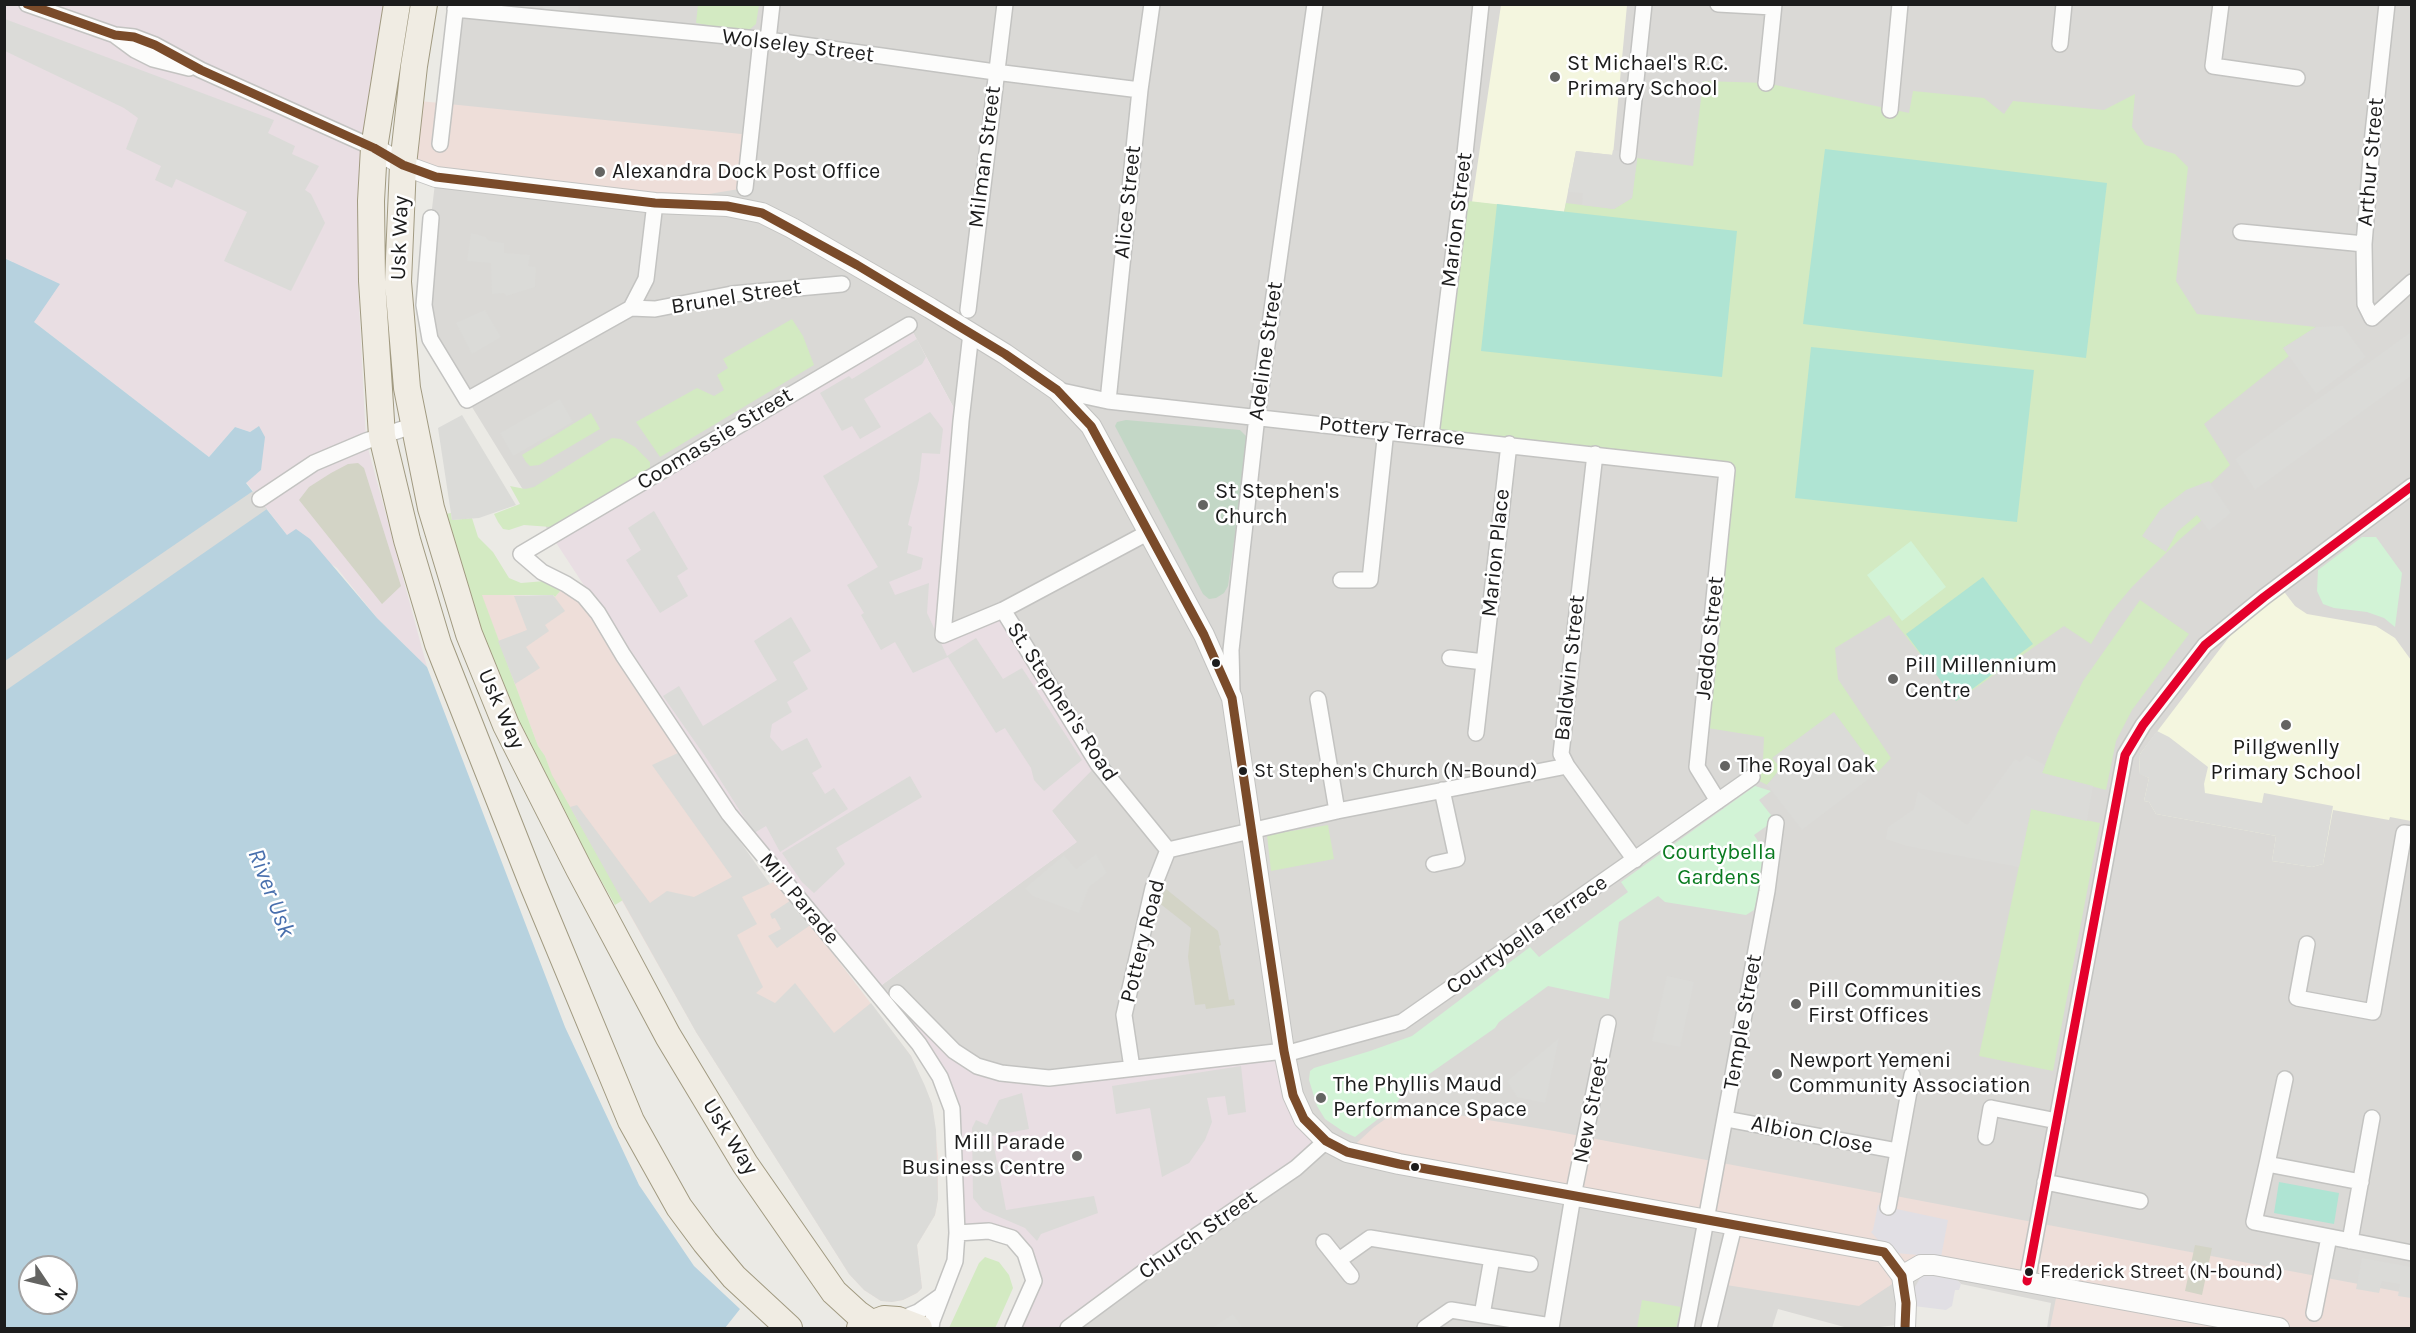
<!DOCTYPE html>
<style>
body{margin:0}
#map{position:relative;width:2416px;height:1333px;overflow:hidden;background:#ebeae5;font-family:Karla,sans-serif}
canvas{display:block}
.frame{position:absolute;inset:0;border:6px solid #1c1c1c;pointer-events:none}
.north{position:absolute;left:18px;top:1255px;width:60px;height:60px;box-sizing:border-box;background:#fff;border:2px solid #a4a4a4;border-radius:50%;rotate:125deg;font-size:16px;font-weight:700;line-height:24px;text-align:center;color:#1c1c1c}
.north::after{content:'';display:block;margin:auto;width:21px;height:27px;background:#646462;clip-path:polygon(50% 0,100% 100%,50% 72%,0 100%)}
</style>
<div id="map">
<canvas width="2416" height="1333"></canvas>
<div class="frame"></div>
<div class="north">N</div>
</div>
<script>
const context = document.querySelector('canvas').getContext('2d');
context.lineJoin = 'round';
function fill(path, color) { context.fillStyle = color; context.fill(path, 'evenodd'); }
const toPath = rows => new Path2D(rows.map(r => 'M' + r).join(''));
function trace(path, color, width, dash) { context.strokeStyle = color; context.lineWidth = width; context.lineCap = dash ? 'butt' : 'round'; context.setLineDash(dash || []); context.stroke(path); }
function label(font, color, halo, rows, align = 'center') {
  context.font = font + ' Karla,sans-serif'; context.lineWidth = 5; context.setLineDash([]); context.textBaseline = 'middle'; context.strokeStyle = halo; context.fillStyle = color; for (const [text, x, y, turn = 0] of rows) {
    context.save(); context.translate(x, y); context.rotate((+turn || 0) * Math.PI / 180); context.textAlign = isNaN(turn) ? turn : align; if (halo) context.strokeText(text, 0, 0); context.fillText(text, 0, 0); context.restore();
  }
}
const residential = toPath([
 [456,5,2411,5,2411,1328,2047,1328,2051,1303,1961,1284,1952,1275,1915,1287,1914,1323,1871,1328,1848,1328,1778,1309,1772,1328,1068,1328,1049,1078,977,1066,875,990,1076,842,1052,811,943,635,961,421,909,325,551,535,430,339,431,217]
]);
const commercial = toPath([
 [410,100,751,135,745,188,655,203,403,165],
 [561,590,578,600,600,631,678,753,769,884,775,881,812,924,830,950,911,1056,932,1104,938,1156,938,1199,935,1215,917,1245,922,1288,917,1293,903,1300,892,1302,881,1301,864,1290,849,1274,696,1032,551,775,545,756,538,746,481,594,555,597],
 [1404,1106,1554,1131,2411,1294,2411,1328,2050,1328,2058,1288,1921,1265,1859,1306,1720,1284,1734,1227,1347,1152,1374,1127]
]);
const industrial = toPath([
 [5,5,397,5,359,222,358,284,366,441,427,667,377,618,337,568,287,535,246,482,261,470,258,427,250,432,235,427,209,457,34,322,13,262,5,258],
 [909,325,961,421,943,635,1003,610,1098,764,1052,811,1077,842,875,990,897,993,977,1066,1049,1078,1284,1051,1293,1095,1326,1141,1068,1328,1013,1328,1034,1281,1012,1238,957,1233,952,1109,940,1077,733,813,551,535]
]);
const education = toPath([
 [1501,5,1627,5,1613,155,1576,151,1564,212,1472,202],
 [2282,589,2295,606,2307,614,2376,626,2395,638,2411,660,2411,821,2390,817,2389,820,2333,810,2323,864,2312,867,2272,861,2276,836,2156,814,2149,802,2144,801,2149,778,2139,773,2140,754,2223,645,2246,615]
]);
const construction = toPath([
 [358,463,364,468,401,586,382,604,299,500,309,487,331,473,348,464],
 [1166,889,1218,931,1221,945,1219,946,1229,1000,1234,999,1235,1005,1206,1009,1205,1004,1195,1005,1188,957,1191,928,1158,902],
 [2195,1245,2212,1248,2202,1295,2185,1291]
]);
const grass = toPath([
 [698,5,759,5,756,24,749,30,741,31,696,23],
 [1703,81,1766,83,1909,113,1913,91,1984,98,2004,114,2013,101,2104,110,2135,94,2132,127,2145,145,2175,154,2188,167,2176,281,2197,314,2316,327,2283,348,2289,356,2204,424,2230,465,2204,490,2210,513,2179,540,2132,587,2110,613,2091,644,2064,626,1957,701,1889,615,1835,648,1838,679,1891,758,1878,772,1834,713,1773,758,1781,768,1767,785,1752,777,1763,761,1764,737,1701,727,1727,470,1431,435,1460,200,1564,212,1566,203,1614,209,1632,198,1637,158,1693,166],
 [792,319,803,336,814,365,660,457,636,422,697,388,714,396,724,390,717,375,728,368,723,359],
 [591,413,600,429,539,465,530,466,526,462,522,455],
 [612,438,621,439,635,447,650,462,650,470,551,527,524,525,509,530,503,529,498,522,494,514,520,504,510,486,525,489,534,487],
 [451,513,452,520,472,518,478,537,493,552,509,578,521,583,545,581,561,590,555,597,553,595,482,595,538,746,545,756,552,775,623,900,615,905,544,780,492,663,462,581,445,514],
 [2140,600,2189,634,2132,710,2116,741,2106,790,2042,773,2057,734,2083,681],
 [2031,809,2100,823,2053,1071,1979,1056],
 [1328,825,1334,859,1271,871,1267,835],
 [985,1257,999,1262,1009,1275,1013,1288,997,1324,995,1328,949,1328,979,1263],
 [1642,1300,1681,1307,1676,1328,1637,1328]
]);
const cemetery = toPath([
 [1126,420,1240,430,1248,438,1228,586,1224,593,1216,598,1209,599,1203,594,1115,426,1117,422]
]);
const park = toPath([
 [2362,537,2376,537,2402,573,2395,627,2384,618,2367,612,2334,608,2323,604,2317,591,2318,570],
 [1911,541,1946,587,1902,621,1867,575],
 [1755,786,1771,791,1759,800,1775,820,1754,835,1764,850,1759,894,1754,910,1746,915,1665,902,1658,896,1619,922,1609,999,1548,986,1499,1022,1495,1028,1402,1093,1396,1105,1355,1137,1344,1132,1325,1119,1317,1106,1309,1080,1310,1071,1314,1068,1370,1051,1412,1036,1530,947,1539,957,1628,892,1621,882]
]);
const pitch = toPath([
 [1825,149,2107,183,2086,358,1803,324],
 [1497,204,1737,231,1722,377,1481,351],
 [1811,347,2034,370,2017,522,1795,498],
 [1983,577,2033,644,1956,701,1906,634],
 [2279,1182,2339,1193,2334,1224,2274,1213]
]);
const parking = toPath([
 [543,5,579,5,577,16,542,12],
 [5,19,274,120,268,133,295,146,292,154,319,166,305,190,311,194,325,223,291,291,224,261,247,212,176,179,172,188,155,180,161,166,126,149,138,118,124,108,5,51],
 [1613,150,1638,153,1632,198,1614,209,1582,205,1583,193,1568,192,1576,151,1612,155],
 [471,233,486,237,489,241,504,243,504,253,530,255,528,266,536,267,535,287,506,296,504,293,492,294,491,263,467,261],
 [485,310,501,337,472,354,456,323],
 [2343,326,2366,357,2316,394,2283,348,2316,327],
 [2411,332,2411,376,2255,490,2235,459],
 [917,339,926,357,922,364,864,399,881,427,860,439,852,426,842,431,820,393,849,376,852,379],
 [560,399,573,422,513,456,500,433],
 [930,412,943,429,940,454,922,453,919,480,908,525,912,527,907,553,923,558,921,569,889,582,895,595,929,583,927,613,947,656,976,638,1003,679,1022,668,1082,760,1044,791,1034,780,1031,768,1005,728,996,733,948,657,913,673,895,642,881,650,861,615,864,613,847,585,878,567,823,476],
 [462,415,516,505,479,518,452,520,438,428],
 [2209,481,2231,513,2209,531,2197,515,2177,532,2166,552,2142,536,2160,510,2186,490],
 [654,511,688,569,677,576,688,596,660,613,626,560,641,550,628,528],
 [553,595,565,611,545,625,549,631,526,647,540,668,515,684,498,641,527,630,514,596],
 [791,617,811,651,793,662,808,689,787,702,792,712,772,724,770,737,782,751,807,738,822,767,812,773,825,794,834,788,848,809,780,852,766,826,754,833,707,759,663,696,679,686,703,726,777,680,754,641],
 [1834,712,1878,772,1802,830,1767,785,1781,768,1772,758],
 [2157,731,2169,737,2208,767,2204,784,2205,793,2262,803,2264,793,2333,806,2323,864,2312,867,2272,861,2276,836,2156,814,2149,802,2144,801,2149,778,2139,774,2140,754],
 [678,753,770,884,742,897,757,924,737,935,763,987,756,993,775,1003,795,983,834,1033,871,1003,911,1056,925,1086,932,1104,936,1130,938,1199,935,1215,917,1245,922,1288,917,1293,903,1300,892,1302,881,1301,864,1290,849,1274,696,1032,570,807,577,805,650,903,667,891,694,897,732,877,652,765],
 [2026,755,2045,765,2042,773,2093,786,2087,821,2031,809,2019,867,1907,846,1886,839,1888,827,1914,809,1918,791,1967,825,2015,759,2020,762],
 [910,776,922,797,836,848,845,864,814,893,802,882,782,853],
 [1096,854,1107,873,1089,887,1079,913,1033,896,1025,888,1064,855,1076,869],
 [793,899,812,924,777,948,768,936,781,929,775,918,772,919,770,914],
 [1667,976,1694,982,1680,1047,1652,1041],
 [1559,1038,1545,1103,1517,1097,1507,1081],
 [1241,1066,1246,1112,1228,1115,1225,1096,1207,1098,1212,1122,1205,1140,1189,1163,1162,1177,1150,1108,1116,1114,1112,1086],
 [1022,1093,1029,1129,992,1136,1006,1210,1094,1196,1098,1213,1041,1234,1037,1241,1025,1228,983,1210,973,1198,972,1128,976,1120,987,1125,999,1100],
 [2362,1258,2411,1267,2411,1298,2398,1296,2400,1284,2382,1281,2379,1293,2356,1289],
 [1233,1314,1243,1328,1212,1328]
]);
const plaza = toPath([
 [1878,1205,1948,1220,1941,1257,1884,1252,1879,1241,1871,1232,1873,1230],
 [1928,1272,1952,1275,1961,1284,1959,1290,1955,1290,1952,1306,1946,1310,1914,1306,1915,1287,1920,1278]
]);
const water = toPath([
 [4,258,60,284,34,322,209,457,235,427,250,432,259,426,265,437,261,470,246,483,287,535,296,529,310,539,377,618,427,667,565,1027,639,1185,694,1266,740,1309,725,1328,5,1328],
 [30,1267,66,1267,66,1303,30,1303]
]);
const pier = toPath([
 [253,491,267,509,5,691,5,661]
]);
const minor = toPath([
 [27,4,115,35,134,37,155,45,201,70,374,148],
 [1718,4,1773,7],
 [2221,4,2213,66,2297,78],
 [2387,4,2373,133,2364,244,2365,304,2372,318,2412,282],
 [455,9,768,40,995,72,1140,90],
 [116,36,135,50,153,59,189,68],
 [768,40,772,4],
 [2060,44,2064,4],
 [1766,83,1774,4],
 [1890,110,1900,4],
 [440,144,456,4],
 [1628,156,1644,4],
 [745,188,761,40],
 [655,203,646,279,631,308,655,309,732,294,842,284],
 [431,218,424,305,430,339,467,400,631,308],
 [2241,232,2364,244],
 [968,310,1005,4],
 [909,325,521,554,542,572,566,584,584,596,598,613,623,655,729,814,919,1044,940,1077,952,1109,957,1233,955,1261,932,1321,931,1328],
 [971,333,961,421,943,635,1003,610,1149,532],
 [1057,390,1108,401,1727,470,1697,767,1718,801],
 [1108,401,1140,90,1152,4],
 [1431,435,1460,200,1481,4],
 [1595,454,1561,754,1567,766,1635,860],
 [260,499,314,463,366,441,415,425],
 [1341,580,1370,580,1386,430],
 [1003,610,1098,764,1168,850],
 [1450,658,1484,662],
 [1232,692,1231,650,1257,416,1315,4],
 [1318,699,1337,811],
 [1476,733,1509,444],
 [1168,850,1337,811,1567,766],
 [1434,864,1457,859,1442,790],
 [2307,944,2297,998,2373,1012,2404,833,2412,834],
 [897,993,954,1051,977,1066,1001,1073,1049,1078,1284,1051],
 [1285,1054,1402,1022,1752,777],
 [1132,1068,1124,1015,1153,888,1168,850],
 [1726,1119,1898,1151],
 [1986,1137,1991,1108,2057,1121],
 [2267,1164,2285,1079],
 [2045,1182,2140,1201],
 [2361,1182,2267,1164,2254,1222,2412,1253],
 [1888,1207,1912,1075],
 [957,1233,989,1231,1012,1238,1025,1253,1034,1281,1013,1328],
 [2350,1241,2372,1118],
 [1324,1242,1351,1276],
 [1339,1260,1370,1238,1530,1264],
 [2027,1281,2125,755,2143,725,2205,645,2264,597,2412,486],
 [2314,1313,2329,1237],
 [1482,1315,1492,1258],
 [898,1320,918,1312,942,1295],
 [1068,1328,1145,1271,1296,1168,1326,1141],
 [1425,1328,1451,1310,1551,1326],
 [1551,1328,1573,1196,1608,1023],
 [1686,1328,1767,891,1776,823],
 [1709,1328,1734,1226]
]);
const tertiary = toPath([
 [374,148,403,165,436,177,655,203,727,206,762,213,792,228,930,308,1005,354,1057,390,1091,426,1204,635,1232,698,1284,1051,1293,1095,1304,1119,1326,1141,1347,1152,1399,1164,1884,1252,1902,1276,1906,1303,1905,1328],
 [1902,1276,1921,1265,1934,1265,2279,1328]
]);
const primary = toPath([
 [397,4,374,148,371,201,372,281,382,436,407,540,438,644,533,885,631,1121,679,1207,705,1242,734,1277,789,1328],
 [424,4,414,66,403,165,398,282,407,388,431,508,469,634,506,725,579,869,668,1036,745,1164,834,1292,858,1314,871,1323],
 [860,1328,884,1319,898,1320,919,1328]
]);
const bus1 = toPath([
 [27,4,115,35,134,37,155,45,201,70,374,148,403,165,436,177,655,203,727,206,762,213,857,265,1005,354,1057,390,1091,426,1204,635,1232,698,1284,1051,1293,1095,1304,1119,1326,1141,1347,1152,1399,1164,1884,1252,1902,1276,1906,1303,1905,1328]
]);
const bus2 = toPath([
 [2027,1281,2125,755,2143,725,2205,645,2264,597,2412,486]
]);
const markers = [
 [1555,77,6,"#646462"],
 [600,172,6,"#646462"],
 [1203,505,6,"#646462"],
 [1216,663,5,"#1c1c1c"],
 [1893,679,6,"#646462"],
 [2286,725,6,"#646462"],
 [1725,766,6,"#646462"],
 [1243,771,5,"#1c1c1c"],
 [1796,1004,6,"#646462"],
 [1777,1074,6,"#646462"],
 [1321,1098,6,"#646462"],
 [1077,1156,6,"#646462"],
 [1415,1167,5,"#1c1c1c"],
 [2029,1272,5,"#1c1c1c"]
];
const busNames = [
 ["St Stephen's Church (N-Bound)",1254,771],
 ["Frederick Street (N-bound)",2040,1272]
];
const streetNames = [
 ["Wolseley Street",798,46,7],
 ["Milman Street",985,157,-83],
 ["Arthur Street",2371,162,-85],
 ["Alice Street",1128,202,-84],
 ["Marion Street",1457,220,-83],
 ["Usk Way",400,238,-88],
 ["Brunel Street",736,297,-9],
 ["Adeline Street",1266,351,-82],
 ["Pottery Terrace",1392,431,6],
 ["Coomassie Street",715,439,-31],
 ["Marion Place",1496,553,-84],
 ["Jeddo Street",1710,638,-84],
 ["Baldwin Street",1570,668,-84],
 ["St. Stephen's Road",1062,702,57],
 ["Usk Way",501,709,66],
 ["Mill Parade",799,899,50],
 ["Courtybella Terrace",1527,935,-35],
 ["Pottery Road",1143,941,-76],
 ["Temple Street",1743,1022,-80],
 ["New Street",1591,1110,-79],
 ["Albion Close",1812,1135,11],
 ["Usk Way",730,1137,58],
 ["Church Street",1198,1235,-35]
];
const poiNames = [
 ["St Michael's R.C.",1567,64],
 ["Primary School",1567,89],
 ["Alexandra Dock Post Office",612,172],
 ["St Stephen's",1215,492],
 ["Church",1215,517],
 ["Pill Millennium",1905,666],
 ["Centre",1905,691],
 ["Pillgwenlly",2286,748,"center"],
 ["Primary School",2286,773,"center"],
 ["The Royal Oak",1737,766],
 ["Pill Communities",1808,991],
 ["First Offices",1808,1016],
 ["Newport Yemeni",1789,1061],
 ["Community Association",1789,1086],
 ["The Phyllis Maud",1333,1085],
 ["Performance Space",1333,1110],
 ["Mill Parade",1065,1143,"right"],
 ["Business Centre",1065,1168,"right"]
];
const parkNames = [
 ["Courtybella",1719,853],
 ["Gardens",1719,878]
];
const waterNames = [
 ["River Usk",271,893,69]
];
fill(residential, '#dad9d6');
fill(commercial, '#eeded9');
fill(industrial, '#e9dee3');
fill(education, '#f4f6df');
fill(construction, '#d3d4c6');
fill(grass, '#d3eac2');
fill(cemetery, '#c3d7c6');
fill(park, '#d2f3d6');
fill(pitch, '#afe4d3');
fill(parking, '#dbdbd8');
fill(plaza, '#e1dfe4');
fill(water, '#b7d2df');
fill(pier, '#dcdcd9');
trace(minor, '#c3c3c1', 18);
trace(tertiary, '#c3c3c1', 22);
trace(primary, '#a19a81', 28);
trace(minor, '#fcfcfb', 15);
trace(tertiary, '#fcfcfb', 20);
trace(primary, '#f0ece3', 26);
trace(bus1, '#7a4b2a', 9);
trace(bus2, '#e4002b', 9);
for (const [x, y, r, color] of markers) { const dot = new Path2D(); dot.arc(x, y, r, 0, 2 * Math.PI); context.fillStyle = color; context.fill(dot); trace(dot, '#fff', 2); }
label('20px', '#1c1c1c', '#fff', busNames, 'left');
label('22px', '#1c1c1c', '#fff', streetNames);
label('22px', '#1c1c1c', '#fff', poiNames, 'left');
label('22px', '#0a7b20', '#fff', parkNames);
label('italic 24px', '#486fad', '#fff', waterNames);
</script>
